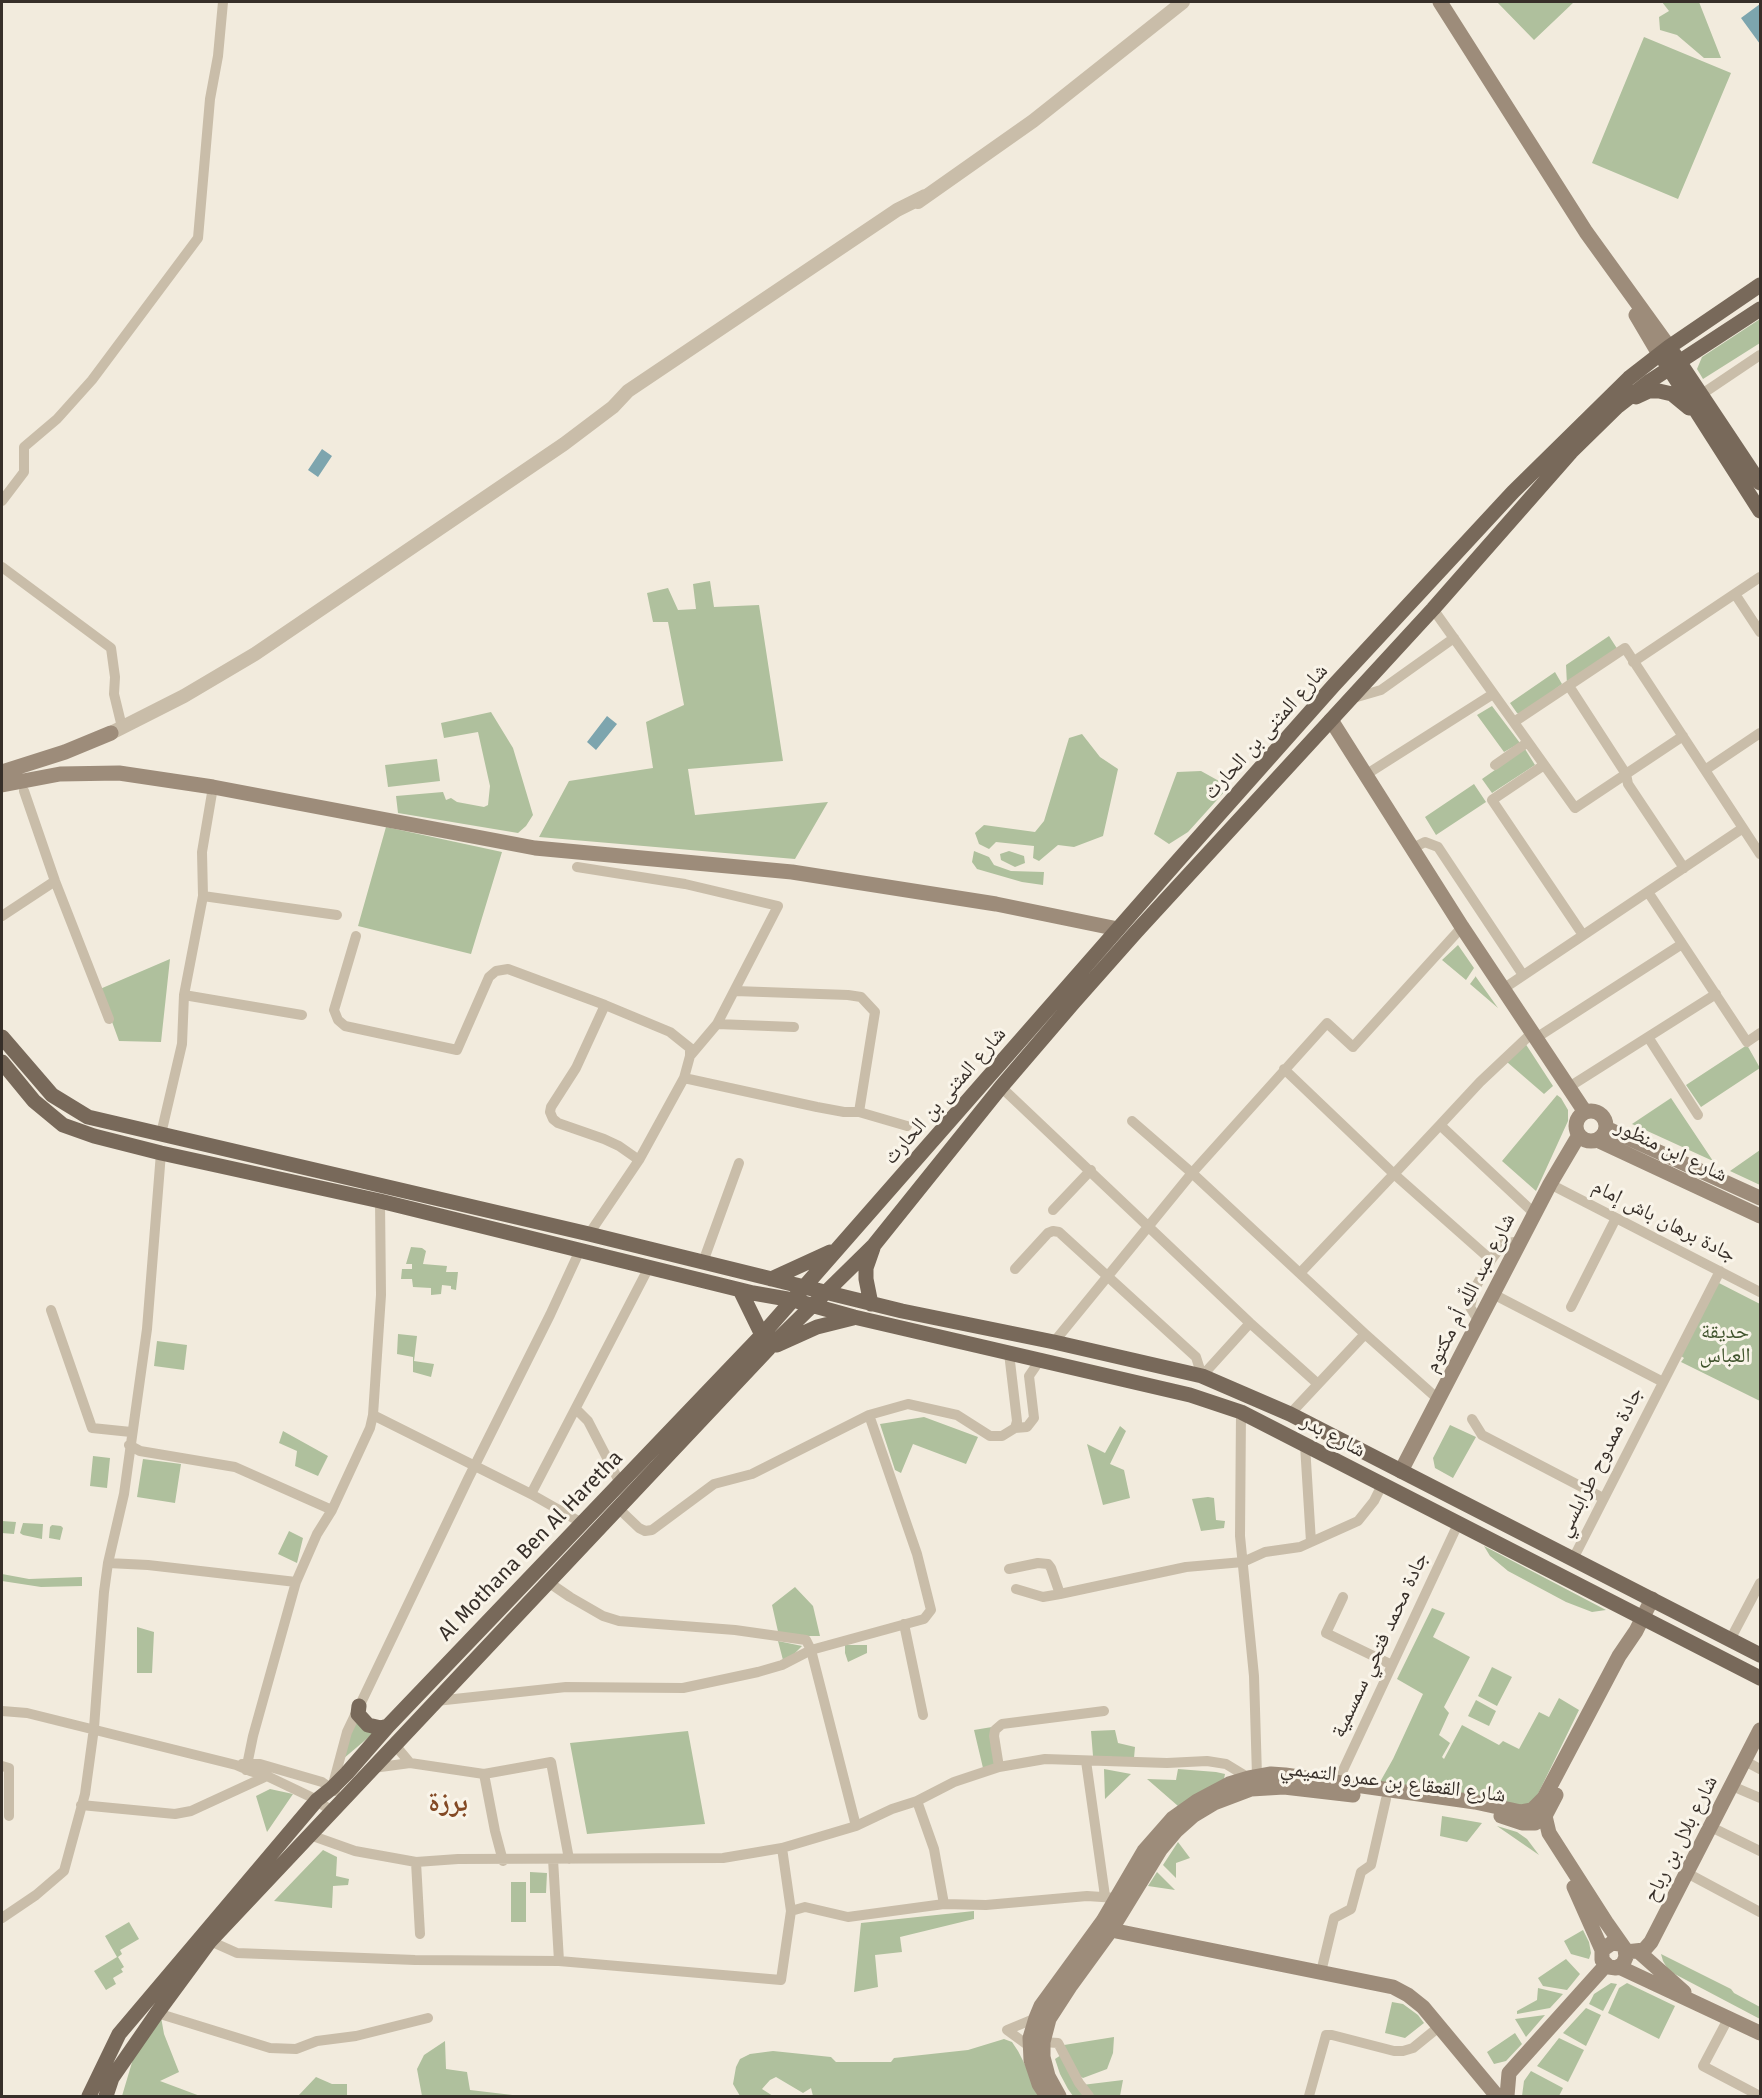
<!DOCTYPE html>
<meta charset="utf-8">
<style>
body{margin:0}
#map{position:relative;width:1762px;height:2098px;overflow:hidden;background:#f2ebdd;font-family:"Fira Sans",sans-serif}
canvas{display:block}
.frame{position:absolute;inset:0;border:3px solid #372f29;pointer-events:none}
</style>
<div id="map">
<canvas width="1762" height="2098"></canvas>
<div class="frame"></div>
</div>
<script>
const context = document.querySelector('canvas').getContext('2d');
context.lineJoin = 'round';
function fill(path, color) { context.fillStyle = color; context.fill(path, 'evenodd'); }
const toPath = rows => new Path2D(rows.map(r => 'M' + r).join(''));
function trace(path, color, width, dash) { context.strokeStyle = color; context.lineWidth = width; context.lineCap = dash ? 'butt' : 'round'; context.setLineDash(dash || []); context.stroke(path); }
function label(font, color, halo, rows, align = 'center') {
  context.font = font + ' "Fira Sans","Noto Naskh Arabic",sans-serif'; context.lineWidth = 6; context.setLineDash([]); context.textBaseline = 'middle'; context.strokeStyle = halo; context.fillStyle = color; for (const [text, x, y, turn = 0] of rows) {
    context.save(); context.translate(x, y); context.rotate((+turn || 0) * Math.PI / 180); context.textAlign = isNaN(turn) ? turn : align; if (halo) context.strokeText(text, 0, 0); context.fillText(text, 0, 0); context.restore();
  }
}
const green = toPath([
 [1497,2,1574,2,1534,40],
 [1662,2,1699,2,1721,58,1704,58,1677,35,1660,30,1659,17,1669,11],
 [1644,37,1731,73,1678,199,1592,163],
 [1760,319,1760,343,1703,379,1697,369,1702,357],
 [710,581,714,607,759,605,783,761,688,769,695,815,828,802,795,859,539,837,569,781,653,768,646,722,684,705,668,622,653,622,647,593,668,588,678,610,696,609,693,584],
 [1609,636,1618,650,1567,685,1566,665],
 [1555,672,1562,684,1521,715,1517,713,1510,703],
 [1492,706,1520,743,1504,752,1477,715],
 [491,712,513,748,533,815,526,826,518,833,398,813,396,796,443,792,446,800,451,798,457,802,484,807,488,805,490,786,478,732,444,738,441,723],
 [1082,734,1100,757,1118,769,1103,836,1074,847,1058,845,1039,861,1033,858,1034,846,996,842,989,849,979,844,975,833,984,825,1035,832,1044,821,1069,738],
 [1525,749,1535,765,1492,793,1482,779],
 [437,759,440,781,388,787,385,765],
 [1201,771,1219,781,1225,791,1188,832,1169,844,1154,834,1177,772],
 [1474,784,1486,802,1436,835,1425,817],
 [386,827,502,852,471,954,358,926],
 [974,851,989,857,994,865,1011,871,1044,872,1043,885,1022,882,977,869,972,862],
 [1009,851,1024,856,1025,863,1015,867,1001,860,1000,854],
 [1458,945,1474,968,1466,980,1442,960],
 [170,959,161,1042,119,1041,100,989],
 [1476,976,1476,977,1498,1008,1470,984],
 [1525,1043,1553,1086,1544,1094,1507,1062],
 [1747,1045,1760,1068,1701,1107,1686,1085],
 [1557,1095,1561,1098,1568,1110,1568,1121,1536,1191,1502,1161],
 [1671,1098,1713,1161,1632,1124],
 [1760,1150,1760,1185,1730,1171],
 [411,1247,422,1248,426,1251,423,1264,447,1266,446,1272,458,1272,456,1290,451,1289,451,1286,442,1285,441,1294,431,1295,431,1288,413,1287,412,1279,401,1279,402,1269,412,1269,412,1264,406,1264],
 [1717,1282,1760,1304,1760,1401,1681,1362,1684,1358,1681,1356],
 [398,1334,417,1336,414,1361,434,1364,431,1377,413,1372,413,1357,397,1354],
 [157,1341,187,1345,184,1370,154,1366],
 [924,1417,978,1437,966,1464,913,1444,901,1473,895,1470,880,1424],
 [1450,1425,1476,1437,1453,1478,1435,1468,1433,1458],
 [1120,1426,1126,1431,1110,1464,1124,1470,1130,1498,1103,1505,1087,1444,1105,1453],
 [283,1431,328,1456,318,1476,295,1466,297,1451,279,1443],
 [93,1456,110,1458,107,1488,90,1486],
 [143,1459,181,1464,175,1503,137,1497],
 [1208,1497,1214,1498,1216,1520,1225,1521,1224,1528,1201,1531,1192,1499],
 [2,1521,16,1522,14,1534,2,1533],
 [23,1523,43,1524,42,1539,23,1535,20,1533],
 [52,1525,61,1526,63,1528,60,1540,49,1538,50,1527],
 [289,1531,303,1538,297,1563,278,1554],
 [1484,1546,1606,1610,1592,1612,1566,1602,1508,1571,1490,1556],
 [2,1574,29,1579,82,1577,82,1586,41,1587,2,1581],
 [795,1587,813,1606,820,1636,779,1636,772,1605],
 [1432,1608,1445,1613,1433,1637,1470,1657,1444,1707,1449,1713,1439,1735,1450,1743,1442,1757,1444,1759,1462,1725,1499,1745,1503,1741,1519,1749,1539,1712,1549,1717,1559,1698,1579,1710,1534,1802,1526,1808,1380,1782,1393,1759,1423,1694,1397,1679],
 [137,1627,154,1632,152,1673,137,1673],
 [778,1641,802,1646,789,1659,783,1660],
 [845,1645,867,1645,867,1653,848,1662,845,1653],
 [1492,1667,1512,1677,1497,1706,1478,1696],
 [1476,1700,1496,1711,1489,1726,1468,1716],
 [356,1717,376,1731,343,1759],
 [992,1727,1000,1764,983,1768,974,1730],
 [1115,1730,1118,1743,1135,1747,1134,1758,1093,1756,1091,1731],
 [688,1731,705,1824,587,1834,570,1743],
 [1104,1769,1131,1774,1105,1799],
 [1178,1769,1216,1772,1225,1774,1224,1779,1178,1806,1147,1779,1176,1780],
 [270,1789,293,1794,267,1832,256,1796],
 [1442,1816,1482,1823,1467,1842,1440,1836],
 [1497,1826,1517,1832,1527,1839,1539,1855],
 [1178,1842,1190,1858,1176,1863,1176,1878,1163,1865],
 [323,1850,337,1857,336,1876,349,1879,348,1885,333,1886,332,1908,274,1901],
 [530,1872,547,1873,546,1893,530,1893],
 [1157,1872,1175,1890,1148,1886],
 [511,1882,526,1882,526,1922,511,1922],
 [974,1911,974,1919,900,1937,902,1952,875,1955,878,1987,854,1992,861,1923],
 [129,1922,139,1939,120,1950,122,1954,118,1957,124,1967,121,1969,123,1972,113,1978,116,1984,106,1990,94,1971,117,1957,105,1936],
 [1583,1930,1589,1942,1591,1953,1589,1959,1571,1954,1564,1941],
 [1661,1954,1731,1989,1734,1993,1760,2007,1760,2019,1669,1971,1663,1961],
 [1566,1959,1580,1974,1567,1990,1543,1986,1538,1978],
 [1611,1983,1617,1984,1603,2011,1589,2004,1594,1994],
 [1627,1983,1675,2006,1659,2039,1608,2013,1619,1988],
 [1538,1988,1563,1994,1550,2008,1517,2014,1517,2011,1537,2000],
 [1392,2002,1403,2004,1418,2015,1424,2023,1405,2038,1385,2033],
 [1586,2008,1601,2015,1586,2046,1563,2033],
 [1545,2015,1526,2037,1515,2019],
 [161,2017,164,2034,179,2072,160,2081,200,2096,122,2096,133,2059],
 [1515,2033,1522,2044,1506,2061,1494,2064,1487,2052],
 [1114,2037,1113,2053,1107,2069,1083,2078,1075,2073,1064,2045],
 [1559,2038,1584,2050,1568,2082,1537,2066],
 [1004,2039,1012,2042,1018,2051,1041,2096,813,2096,811,2088,803,2093,776,2077,770,2080,762,2089,773,2096,740,2096,733,2084,736,2067,740,2059,750,2054,773,2051,831,2057,836,2062,891,2062,894,2058,968,2050],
 [445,2041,446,2069,467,2072,470,2090,521,2096,422,2096,417,2069,424,2055],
 [1061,2055,1083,2096,1073,2096,1068,2089,1060,2074,1055,2059],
 [1531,2071,1563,2088,1559,2096,1522,2096,1524,2081],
 [316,2077,332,2084,347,2084,347,2096,405,2096,298,2096],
 [1123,2080,1120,2096,1093,2096,1082,2085]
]);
const water = toPath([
 [1760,4,1760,44,1741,18],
 [322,449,332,456,318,477,308,470],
 [607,716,617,724,596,750,587,742]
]);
const minor = toPath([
 [1702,394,1760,355],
 [2,501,24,472,24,447,57,419,92,380,198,238,210,99,218,56,223,2],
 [2,567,111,648,115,677,114,694,122,727],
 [1735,594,1760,632],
 [1433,609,1575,808,1683,736],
 [1633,662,1760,577],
 [1569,686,1626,774,1628,784,1684,868],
 [1350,699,1381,690,1454,638],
 [1514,722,1625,648,1760,854],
 [1495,765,1528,742],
 [1544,765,1492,800,1583,935],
 [1705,770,1760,733],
 [1367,774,1493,694],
 [24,791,55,881,109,1019],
 [1413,848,1425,842,1438,847,1523,975],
 [577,867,685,884,778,906,717,1024,690,1056,684,1078,639,1160,589,1234],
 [1648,892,1747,1042,1760,1033],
 [203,896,337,915],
 [2,916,55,881],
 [356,936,334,1010,338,1020,345,1026,457,1050,489,977,496,971,508,969,605,1005,670,1032,690,1048,690,1056],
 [1503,989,1743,828],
 [184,995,302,1015],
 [605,1005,576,1068,551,1107,550,1112,553,1119,558,1123,604,1139,619,1146,639,1160],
 [717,1024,794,1027],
 [1648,1037,1698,1115],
 [1536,1038,1682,944],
 [1284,1069,1394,1174,1301,1272],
 [684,1078,817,1107,844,1112,859,1112,875,1012,861,997,848,995,735,991],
 [1001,1087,1250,1323,1318,1384],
 [1569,1087,1716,994],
 [859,1112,907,1126],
 [1132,1121,1192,1173,1327,1023,1353,1047,1462,927],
 [1440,1125,1480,1082,1532,1033],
 [161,1134,182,1044,184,995,203,896,202,852,213,787],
 [1550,1184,1760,1292],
 [1053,1210,1091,1170],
 [1520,1241,1503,1244,1491,1260,1394,1174,1440,1125,1535,1214],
 [703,1262,739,1163],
 [1015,1269,1048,1233,1053,1231,1059,1232,1196,1357,1202,1376,1250,1323],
 [1493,1294,1663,1382],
 [1571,1307,1616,1218],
 [51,1310,92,1428,131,1432],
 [1479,1322,1470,1307,1475,1288,1491,1260],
 [1054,1342,1192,1173,1365,1334,1439,1400],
 [1009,1353,1017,1421,1015,1428],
 [576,1409,588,1421,620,1483],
 [1241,1412,1240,1536,1254,1676,1257,1776],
 [1290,1414,1365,1334],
 [373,1415,531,1494,582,1523],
 [1472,1419,1482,1435,1603,1498],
 [129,1445,140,1451,235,1467,332,1510],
 [1305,1445,1311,1542],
 [531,1494,649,1267],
 [618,1508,639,1528,645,1531,652,1530,714,1484,752,1474,869,1415],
 [1573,1559,1720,1271],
 [108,1563,148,1565,296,1582],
 [1009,1569,1038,1563,1048,1564,1051,1568,1060,1594],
 [1016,1589,1043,1597,1060,1594,1186,1567,1243,1562,1265,1552,1300,1547,1358,1521,1374,1501,1382,1485],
 [1343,1597,1326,1633,1392,1665],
 [904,1624,923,1715],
 [1730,1640,1760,1583],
 [436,1701,566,1687,683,1688,758,1672,782,1665,811,1650,806,1640,735,1630,619,1621,603,1616,570,1597,548,1582],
 [2,1711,27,1713,236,1765,250,1771,267,1776,311,1797,332,1811],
 [395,1745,410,1763],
 [1086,1761,1105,1896],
 [1745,1761,1760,1769],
 [242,1764,260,1764,322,1782,335,1791],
 [2,1766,9,1768,9,1816],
 [999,1767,994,1736,995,1730,1002,1724,1104,1711],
 [373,1768,410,1763,484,1774,495,1831,503,1861],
 [246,1770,253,1736,296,1582,317,1534,332,1510,370,1428,373,1415,381,1295,380,1201],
 [484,1774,551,1762,569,1859],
 [1337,1783,1458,1524],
 [1732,1786,1760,1798],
 [332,1788,347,1732,468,1479,550,1315,580,1250],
 [917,1801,934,1849,944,1904],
 [81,1805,175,1814,191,1811,267,1776],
 [856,1826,811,1650,924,1619,931,1610,917,1554,869,1415,908,1404,957,1415,990,1436,1002,1436,1015,1428,1027,1427,1034,1418,1029,1376,1040,1360],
 [1711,1827,1760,1851],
 [310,1835,355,1851,416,1862,458,1859,723,1858,782,1848,856,1826,892,1809,917,1801,954,1782,999,1767,1045,1759,1167,1763,1207,1761,1226,1764,1249,1778],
 [782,1848,791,1911],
 [553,1859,559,1961],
 [416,1862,420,1934],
 [1687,1873,1760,1912],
 [2,1918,36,1895,64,1871,85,1794,94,1728,104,1592,108,1563,124,1494,147,1329,161,1153],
 [210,1941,237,1953,415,1960,559,1961,781,1980,791,1911,805,1907,848,1917,944,1904,986,1905,1087,1896,1117,1898],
 [1321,1972,1334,1918,1351,1909,1361,1872,1371,1865,1386,1799],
 [157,2013,270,2048,296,2049,317,2041,356,2036,428,2018],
 [1729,2017,1703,2066,1760,2096],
 [1043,2042,1058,2043,1079,2083,1089,2096],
 [1033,2049,1007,2030,1036,2018,1041,2018],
 [1309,2096,1326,2035,1332,2035,1394,2051,1403,2051,1413,2048,1440,2026]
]);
const tertiary = toPath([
 [918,202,1033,121,1183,2],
 [111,733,184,696,255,654,564,444,613,407,628,391,897,210,925,196]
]);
const secondary = toPath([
 [1440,2,1586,232,1669,347],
 [1636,315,1659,354],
 [1331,720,1462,927,1585,1112],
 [2,772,65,752,111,733],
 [2,785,60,774,119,773,213,787,535,848,792,872,996,904,1118,929],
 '1576 1126a15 15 0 1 1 30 0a15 15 0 1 1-30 0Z',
 [1606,1128,1760,1198],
 [1597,1140,1760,1216],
 [1401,1471,1550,1184,1579,1135],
 [1501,1816,1522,1823,1535,1823,1545,1816,1556,1795],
 [1545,1816,1549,1833,1606,1922,1625,1949,1626,1957,1623,1964,1616,1968,1609,1967,1602,1960,1602,1950,1612,1943,1620,1944],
 [1574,1887,1602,1950],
 [1111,1930,1393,1987,1408,1995,1423,2007,1497,2096],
 [1626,1952,1644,1950,1651,1942,1760,1730],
 [1639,1952,1684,1992],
 [1619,1967,1760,2033],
 [1047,2096,1039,2084,1031,2060,1030,2038,1036,2018,1041,2006,1103,1921,1144,1851,1173,1818,1197,1801,1229,1784,1249,1778,1271,1774,1285,1775,1475,1802,1521,1812,1532,1810,1544,1798,1619,1656,1636,1631,1652,1599],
 [1059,2096,1048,2076,1043,2057,1043,2042,1049,2019,1071,1985,1111,1930,1160,1850,1176,1831,1194,1815,1214,1803,1251,1789,1284,1787,1353,1795],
 [1507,2096,1509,2073,1606,1965]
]);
const primary = toPath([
 [1674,354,1760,483],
 [1665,362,1760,511],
 [1636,397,1649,391,1659,391,1672,394,1689,408],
 [2,1037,52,1095,88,1117,589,1234,902,1311,1054,1342,1202,1376,1290,1414,1760,1655],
 [2,1062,34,1101,63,1125,94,1136,161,1153,380,1201,753,1293,793,1300,854,1317,1190,1395,1241,1412,1760,1678],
 [771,1279,830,1252],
 [740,1290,762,1335],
 [871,1304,866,1279,866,1268,873,1248],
 [777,1345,817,1327,853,1318],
 [359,1706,358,1714,368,1725,381,1728,388,1726],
 [89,2096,119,2034,317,1800,332,1788,347,1773,388,1726,762,1335,1175,864,1334,685,1513,492,1629,378,1669,347,1760,285],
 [106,2096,112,2078,157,2013,210,1941,769,1348,874,1245,1001,1087,1073,1003,1136,932,1433,609,1571,452,1618,406,1650,381,1760,309]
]);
const streetNames = [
 ["شارع المثنى بن الحارث",1266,732,-48],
 ["شارع المثنى بن الحارث",945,1096,-49],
 ["شارع ابن منظور",1671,1151,25],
 ["جادة برهان باش إمام",1664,1221,27],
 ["شارع عبد اللّه أم مكتوم",1470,1293,-63],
 ["شارع بدر",1333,1436,28],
 ["جادة ممدوح طرابلسي",1600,1462,-63],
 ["Al Mothana Ben Al Haretha",531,1546,-46],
 ["جادة محمد فتحي سمسمية",1380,1645,-65],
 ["شارع القعقاع بن عمرو التميمي",1393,1782,7],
 ["شارع بلال بن رباح",1681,1839,-63]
];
const parkNames = [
 ["حديقة",1725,1332],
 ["العباس",1725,1356]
];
const districtNames = [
 ["برزة",448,1803]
];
fill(green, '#afc09d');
fill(water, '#7da5ae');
trace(minor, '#c9bda9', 10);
trace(tertiary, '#c9bda9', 14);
trace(secondary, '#9d8c7a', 15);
trace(primary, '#78695a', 15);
label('21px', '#372f29', '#f9f4e9', streetNames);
label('21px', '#40542d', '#f9f4e9', parkNames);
label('bold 27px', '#834924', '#f9f4e9', districtNames);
</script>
